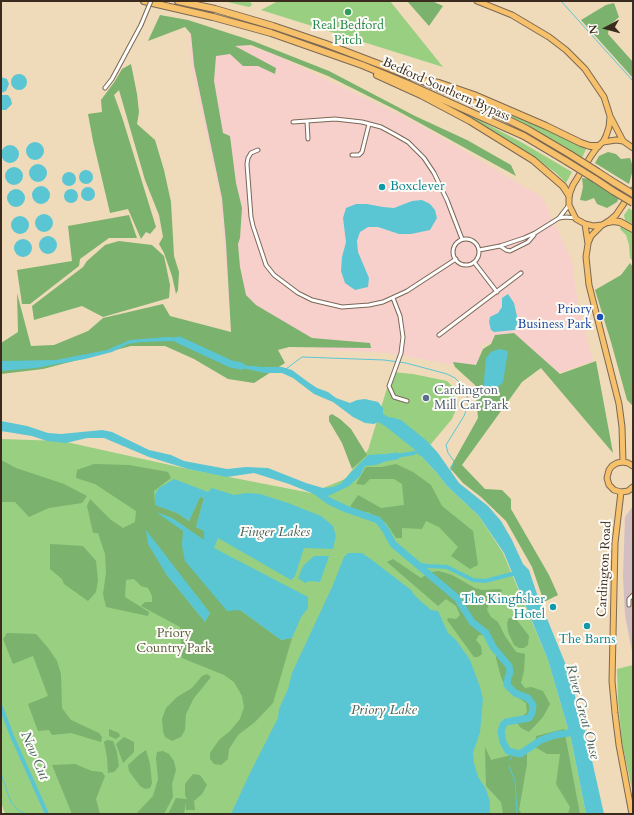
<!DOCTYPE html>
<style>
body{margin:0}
#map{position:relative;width:634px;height:815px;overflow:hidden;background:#efdbba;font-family:Cardo,serif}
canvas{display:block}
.frame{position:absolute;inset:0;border:2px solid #3b2a1e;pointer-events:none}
.north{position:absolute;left:586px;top:8px;width:40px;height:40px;-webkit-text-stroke:3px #fdfcf7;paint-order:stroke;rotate:264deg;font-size:11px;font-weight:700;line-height:16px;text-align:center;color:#3b2a1e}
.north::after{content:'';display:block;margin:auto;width:14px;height:18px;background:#3b2a1e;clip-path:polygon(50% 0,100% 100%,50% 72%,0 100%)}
</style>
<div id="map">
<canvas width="634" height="815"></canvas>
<div class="frame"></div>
<div class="north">N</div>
</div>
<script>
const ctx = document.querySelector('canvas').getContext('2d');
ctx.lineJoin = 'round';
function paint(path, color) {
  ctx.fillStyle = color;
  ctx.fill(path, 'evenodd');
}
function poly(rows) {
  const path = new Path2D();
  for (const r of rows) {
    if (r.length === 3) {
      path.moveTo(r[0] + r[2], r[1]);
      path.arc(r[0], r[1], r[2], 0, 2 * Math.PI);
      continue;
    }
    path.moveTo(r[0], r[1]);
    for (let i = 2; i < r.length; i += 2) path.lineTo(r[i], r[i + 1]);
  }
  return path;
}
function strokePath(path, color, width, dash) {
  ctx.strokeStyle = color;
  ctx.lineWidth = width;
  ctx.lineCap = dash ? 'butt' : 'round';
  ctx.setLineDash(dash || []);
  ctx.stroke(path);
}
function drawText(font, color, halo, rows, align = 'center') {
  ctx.font = font + ' Cardo,serif';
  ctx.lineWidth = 4;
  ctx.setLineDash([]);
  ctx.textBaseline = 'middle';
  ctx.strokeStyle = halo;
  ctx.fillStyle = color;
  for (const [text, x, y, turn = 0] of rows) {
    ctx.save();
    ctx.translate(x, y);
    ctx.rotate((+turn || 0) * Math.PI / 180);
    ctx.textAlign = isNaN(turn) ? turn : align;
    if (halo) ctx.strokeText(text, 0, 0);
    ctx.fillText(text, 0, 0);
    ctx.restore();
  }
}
const built = poly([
 [189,29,271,53,415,122,542,197,572,261,578,306,593,361,558,373,518,337,482,344,477,369,388,353,327,350,231,330,220,197,191,65]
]);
const industrial = poly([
 [633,506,633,657,625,615,623,577,625,517]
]);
const green = poly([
 [223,1,250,1,252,5,249,7],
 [278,1,390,1,443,67,261,10],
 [441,100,521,142,572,172,566,183,556,173,534,157,440,102],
 [475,100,529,121,585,146,586,149,582,158,527,127,474,102],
 [629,208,633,211,633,224,625,220,624,215],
 [621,226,633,231,633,261,630,258,629,245,626,235,620,229],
 [392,372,413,374,447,381,456,390,458,405,452,419,421,456,436,472,447,486,479,516,503,553,548,660,571,739,586,814,5,814,1,802,1,439,62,441,188,469,311,493,345,479,368,450],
 [633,665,633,794,622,743,618,700,617,669]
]);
const forest = poly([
 [407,1,432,1,443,6,429,26],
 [614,3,619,17,609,26,608,34,633,62,633,78,581,20,606,5],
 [160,15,188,20,253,41,329,71,415,116,467,140,511,165,516,176,396,110,328,76,251,45,235,46,276,68,275,74,258,66,243,66,230,54,216,56,214,81,223,133,230,136,236,183,242,208,240,238,238,244,240,267,246,295,256,305,312,338,370,343,371,348,289,347,278,350,285,363,254,383,228,379,194,359,165,346,131,346,43,369,1,374,1,343,18,332,17,293,31,346,54,345,88,331,103,318,163,304,170,316,231,332,226,243,222,198,194,65,191,34,185,27,148,41],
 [131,64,137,94,139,112,137,124,155,140,164,170,171,202,174,256,179,272,178,290,176,294,172,276,164,253,159,244,163,237,159,215,145,180,119,90,114,95,122,117,156,227,150,234,146,232,141,239,128,209,110,213,93,141,88,114,102,112,101,100,115,81,122,69],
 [608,152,616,154,621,159,630,158,632,164,632,173,629,184,595,163,599,156],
 [582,178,590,179,619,198,617,202,607,208,597,204,594,198,586,201,580,200,583,187],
 [129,215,137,238,109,238,80,259,79,266,30,304,22,304,17,270,72,261,68,226],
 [119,241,152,245,164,256,170,285,169,298,103,317,82,306,34,320,32,306,83,267,87,261,105,245],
 [630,263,633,267,633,406,627,400,611,342,595,290,621,275],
 [514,333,560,374,596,361,613,453,541,368,522,382,462,465,485,489,502,490,511,499,511,509,549,575,558,595,544,602,532,567,506,521,481,497,463,483,450,468,478,418,475,385,455,367,453,362,476,365,483,349,491,344,495,335],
 [332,414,340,419,351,429,367,455,352,469,342,443,329,421,329,416],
 [1,460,16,468,64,484,87,496,82,503,49,508,29,517,15,502,1,502],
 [94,464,129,465,168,472,171,478,154,491,155,505,177,513,189,521,200,497,204,498,196,527,204,531,205,541,172,518,158,513,184,531,182,546,240,610,281,640,292,638,273,703,255,722,238,735,229,749,228,759,221,765,214,764,210,759,210,753,219,740,230,731,240,719,244,707,242,696,234,682,224,675,182,658,180,627,141,606,145,602,152,602,152,596,148,588,141,586,134,579,126,580,125,597,149,612,148,616,106,607,103,594,106,573,105,554,98,533,93,533,87,506,90,499,111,520,123,528,135,522,136,511,95,484,76,478,77,470],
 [146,531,210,613,205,622,166,574],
 [396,464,413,472,431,485,442,506,473,531,478,565,470,569,451,556,458,547,439,527,426,521,422,529,402,528,402,538,396,538,386,523,368,512,361,514,350,507,358,495,381,508,404,505,402,484,394,479,370,479,364,485,356,484,366,467,382,467],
 [50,544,83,546,96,561,98,580,96,592,88,601,64,584,62,579,50,569],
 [393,559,421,578,430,572,439,571,452,575,475,588,482,590,501,589,502,591,489,603,487,610,491,617,498,622,505,636,516,652,525,654,524,671,521,683,525,688,531,687,543,691,550,704,543,717,529,732,521,728,517,723,527,712,526,703,507,690,501,677,496,658,496,648,490,635,479,635,476,640,481,646,482,654,478,657,474,657,447,620,448,618,456,619,460,615,456,606,446,599,438,606,387,562],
 [509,618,516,619,529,636,528,645,524,648,519,648,514,645,508,632,507,623],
 [7,633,36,634,49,649,57,661,61,674,62,708,71,720,99,733,102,737,101,742,71,733,52,735,49,730,38,731,28,704,48,696,33,656,13,664,3,639],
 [207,674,211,677,194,698,186,714,185,730,181,737,172,741,165,737,163,731,162,719,166,708,177,697,192,688,202,676],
 [109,729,119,733,120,736,116,739,109,736],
 [564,729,580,814,568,814,570,807,556,784,560,754,547,754,535,747,536,736],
 [124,737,134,742,134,752,123,763,116,744],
 [107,740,113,741,117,752,119,766,114,772,108,773,107,757,104,742],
 [485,747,491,760,527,751,527,764,519,810,522,814,503,814,501,802,486,786],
 [146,750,150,764,152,783,150,788,145,789,140,786,129,771,128,765,139,755],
 [163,751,169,754,174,761,176,770,172,784,173,797,164,814,136,814,153,796,158,779,156,758,157,752],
 [75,764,92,771,102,772,105,776,96,799,100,814,72,814,52,765],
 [193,774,200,775,207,785,202,794,194,801,195,810,186,810,186,803,184,814,168,814,176,798,187,799,185,795,185,784]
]);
const water = poly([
 [19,82,8],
 [1,77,7,79,9,84,6,91,1,93],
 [1,95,8,95,11,99,12,104,6,110,1,110],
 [35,151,9],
 [10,154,9],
 [38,173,9],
 [14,176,9],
 [86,177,7],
 [69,179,7],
 [41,195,9],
 [88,194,7],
 [71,196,7],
 [16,198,9],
 [422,200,430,204,435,210,437,218,430,230,411,234,399,234,378,227,368,227,360,232,357,241,358,252,369,278,368,287,355,290,345,283,341,271,342,257,346,242,343,218,346,208,356,204,367,204,383,207,394,208,412,201],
 [44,223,9],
 [20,225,9],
 [48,245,9],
 [23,248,9],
 [508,294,514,303,518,321,515,330,494,332,491,330,489,322,490,317,498,313,502,307,502,298],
 [167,337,181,338,205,352,187,344,172,341,140,342,128,344,112,352,85,359,36,368,1,371,1,361,56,360,107,350,130,340],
 [499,349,508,351,503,382,496,389,489,391,484,388,484,381,486,358,491,352],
 [230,364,263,367,282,367,292,370,308,382,317,388,328,392,336,398,350,403,357,400,365,399,378,402,383,408,383,414,390,418,391,417,401,420,427,441,438,453,459,483,488,506,501,521,512,540,523,564,529,570,537,594,570,675,579,712,585,729,604,814,586,814,571,739,548,660,504,553,479,516,447,486,436,472,421,456,417,454,414,449,385,426,378,422,374,424,365,423,353,417,333,402,314,394,293,378,282,373,265,373,242,368],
 [1,421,27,426,48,433,61,434,102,430,112,432,149,450,171,455,184,461,227,469,246,467,268,468,306,483,323,488,333,487,340,484,368,455,383,454,388,455,389,458,384,462,376,465,365,466,360,476,349,486,324,498,289,484,254,473,227,477,188,469,149,457,104,438,87,438,66,443,47,441,32,436,1,431],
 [174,479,208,492,212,488,234,495,247,493,260,494,288,503,321,516,333,526,336,536,333,549,304,548,295,576,291,580,218,538,214,548,308,597,308,608,301,617,292,638,281,640,240,610,227,611,185,561,182,546,183,531,156,512,172,518,204,540,204,531,196,527,204,498,200,497,189,521,177,513,155,505,155,494,159,488],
 [146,530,210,613,205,622,166,574,148,544],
 [348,553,362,553,372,560,411,590,415,596,431,610,438,611,448,633,456,640,470,660,480,687,483,699,480,732,473,753,474,763,478,777,486,789,490,802,490,814,231,814,250,773,278,718,279,709,288,689,292,673,333,585,344,557],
 [314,556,329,556,320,582,309,581,305,583,298,578,303,566]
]);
const stream = poly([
 [561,1,633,81],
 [286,369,302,357,384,360,406,363,447,374,455,378,463,386,467,395,468,405,464,416,446,445,448,453,454,461,450,473],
 [510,760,514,752],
 [509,766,515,781,517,814],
 [1,774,11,802,19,811,26,814],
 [45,814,47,813]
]);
const canal = poly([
 [396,456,414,453],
 [415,564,428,566,447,567,473,580,485,581,516,573],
 [1,707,12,736,47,814]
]);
const river = poly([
 [179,340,231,364,241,366],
 [379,459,396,456],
 [318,493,329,501,346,509,378,520,385,529,393,544,457,598,472,622,486,633,493,647,509,666,510,673,508,677,507,685,515,693,528,698,533,705,532,713,529,718,506,722,503,725,501,732,503,742,508,751,520,754,541,740,555,735,575,732]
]);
const street = poly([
 [105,88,112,79,141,25],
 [307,121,308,139],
 [293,122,335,119,362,122,381,127,394,134,408,142,424,158,434,173,447,200,462,239],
 [258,150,251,153,248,158,247,164,251,217,253,226,266,265,274,275,298,293,312,300,342,307,369,305,383,302,407,291,456,259],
 [352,155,359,155,362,152,369,124],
 [559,218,569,205],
 [466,252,13],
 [500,246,506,250,510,251,528,242,534,235],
 [479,250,500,246,524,238,535,233,559,218,566,217,576,218],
 [474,262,497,292],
 [393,298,400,316,403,337,401,353,389,386,394,397,407,401],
 [439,335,521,273],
 [629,605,629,599,633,595]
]);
const primary = poly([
 [477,1,512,15,549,37,566,50,585,69,604,97,610,116,623,141],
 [603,142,606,136,609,127,610,117],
 [633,148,623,141,616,140,603,142,598,146,591,156,573,185,569,195,569,205,576,219,585,224,593,226,602,225,608,222,616,215,633,190],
 [585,224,588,244,586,257,589,285,619,404,622,427,623,462],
 [588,243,591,236,601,226],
 [633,466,628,463,623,462,617,463,612,466,609,470,607,478,609,485,614,490,621,492,628,491,633,487],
 [621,492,615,543,612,681,615,713,619,745,632,814]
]);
const highway = poly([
 [144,1,213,17,271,33,362,65,408,84,524,136,566,161],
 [178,1,215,9,273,26,326,44,418,79,478,105,527,129,571,155],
 [377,75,421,95,470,121,533,160,563,186,569,195],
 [427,81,439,83,474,95,546,126,581,143,590,146,598,146],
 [598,172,615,183],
 [595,179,613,191],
 [608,222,613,221,620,222,633,229]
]);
const streetBridge = poly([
 [141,25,151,1]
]);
const highwayBridge = poly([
 [571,155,598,172],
 [566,161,595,179],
 [615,183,633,194],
 [613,191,633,203]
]);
const markers = [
 [348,12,4,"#2e9e5b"],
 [382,187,4,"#0f9aa8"],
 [600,317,4,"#1a4fb4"],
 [426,398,4,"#5c6f8a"],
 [553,607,4,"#0f9aa8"],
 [587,626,4,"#0f9aa8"]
];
const leisureNames = [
 ["Real Bedford",348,26],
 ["Pitch",348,41]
];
const streetNames = [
 ["Bedford Southern Bypass",446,90,24],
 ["Cardington Road",605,569,-87]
];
const cultureNames = [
 ["Boxclever",390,187],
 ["The Kingfisher",545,600,"right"],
 ["Hotel",545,615,"right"],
 ["The Barns",587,640,"center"]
];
const transitNames = [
 ["Priory",592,310],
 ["Business Park",592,325]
];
const serviceNames = [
 ["Cardington",434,391],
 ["Mill Car Park",434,406]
];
const parkNames = [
 ["Priory",174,634],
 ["Country Park",174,649]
];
const waterNames = [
 ["Finger Lakes",275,533],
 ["Priory Lake",384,711],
 ["River Great Ouse",582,712,75],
 ["New Cut",34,756,67]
];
paint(built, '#f7d0cc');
paint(industrial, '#d2bec3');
paint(green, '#99cf80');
paint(forest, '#7ab26e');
paint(water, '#5ac6d4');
strokePath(stream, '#5ac6d4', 1);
strokePath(canal, '#5ac6d4', 4);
strokePath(river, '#5ac6d4', 7);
strokePath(street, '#7a6855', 5);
strokePath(primary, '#7a6855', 7);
strokePath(highway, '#7a6855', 8);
strokePath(street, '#fff', 3);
strokePath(primary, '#f7c06b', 5);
strokePath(highway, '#f7c06b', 6);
strokePath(streetBridge, '#7a6855', 5, []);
strokePath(highwayBridge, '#7a6855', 8, []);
strokePath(streetBridge, '#fff', 3);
strokePath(highwayBridge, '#f7c06b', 6);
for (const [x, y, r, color] of markers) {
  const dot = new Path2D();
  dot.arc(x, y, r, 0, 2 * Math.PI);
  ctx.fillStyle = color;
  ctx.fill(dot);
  strokePath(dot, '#fdfcf7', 1.5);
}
drawText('13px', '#27864d', '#fdfcf7', leisureNames);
drawText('13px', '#3b2a1e', '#fdfcf7', streetNames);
drawText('13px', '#0d838f', '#fdfcf7', cultureNames, 'left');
drawText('13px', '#164399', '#fdfcf7', transitNames, 'right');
drawText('13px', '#4e5e75', '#fdfcf7', serviceNames, 'left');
drawText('13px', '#575c3b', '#fdfcf7', parkNames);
drawText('italic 14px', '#46615e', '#fdfcf7', waterNames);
</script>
